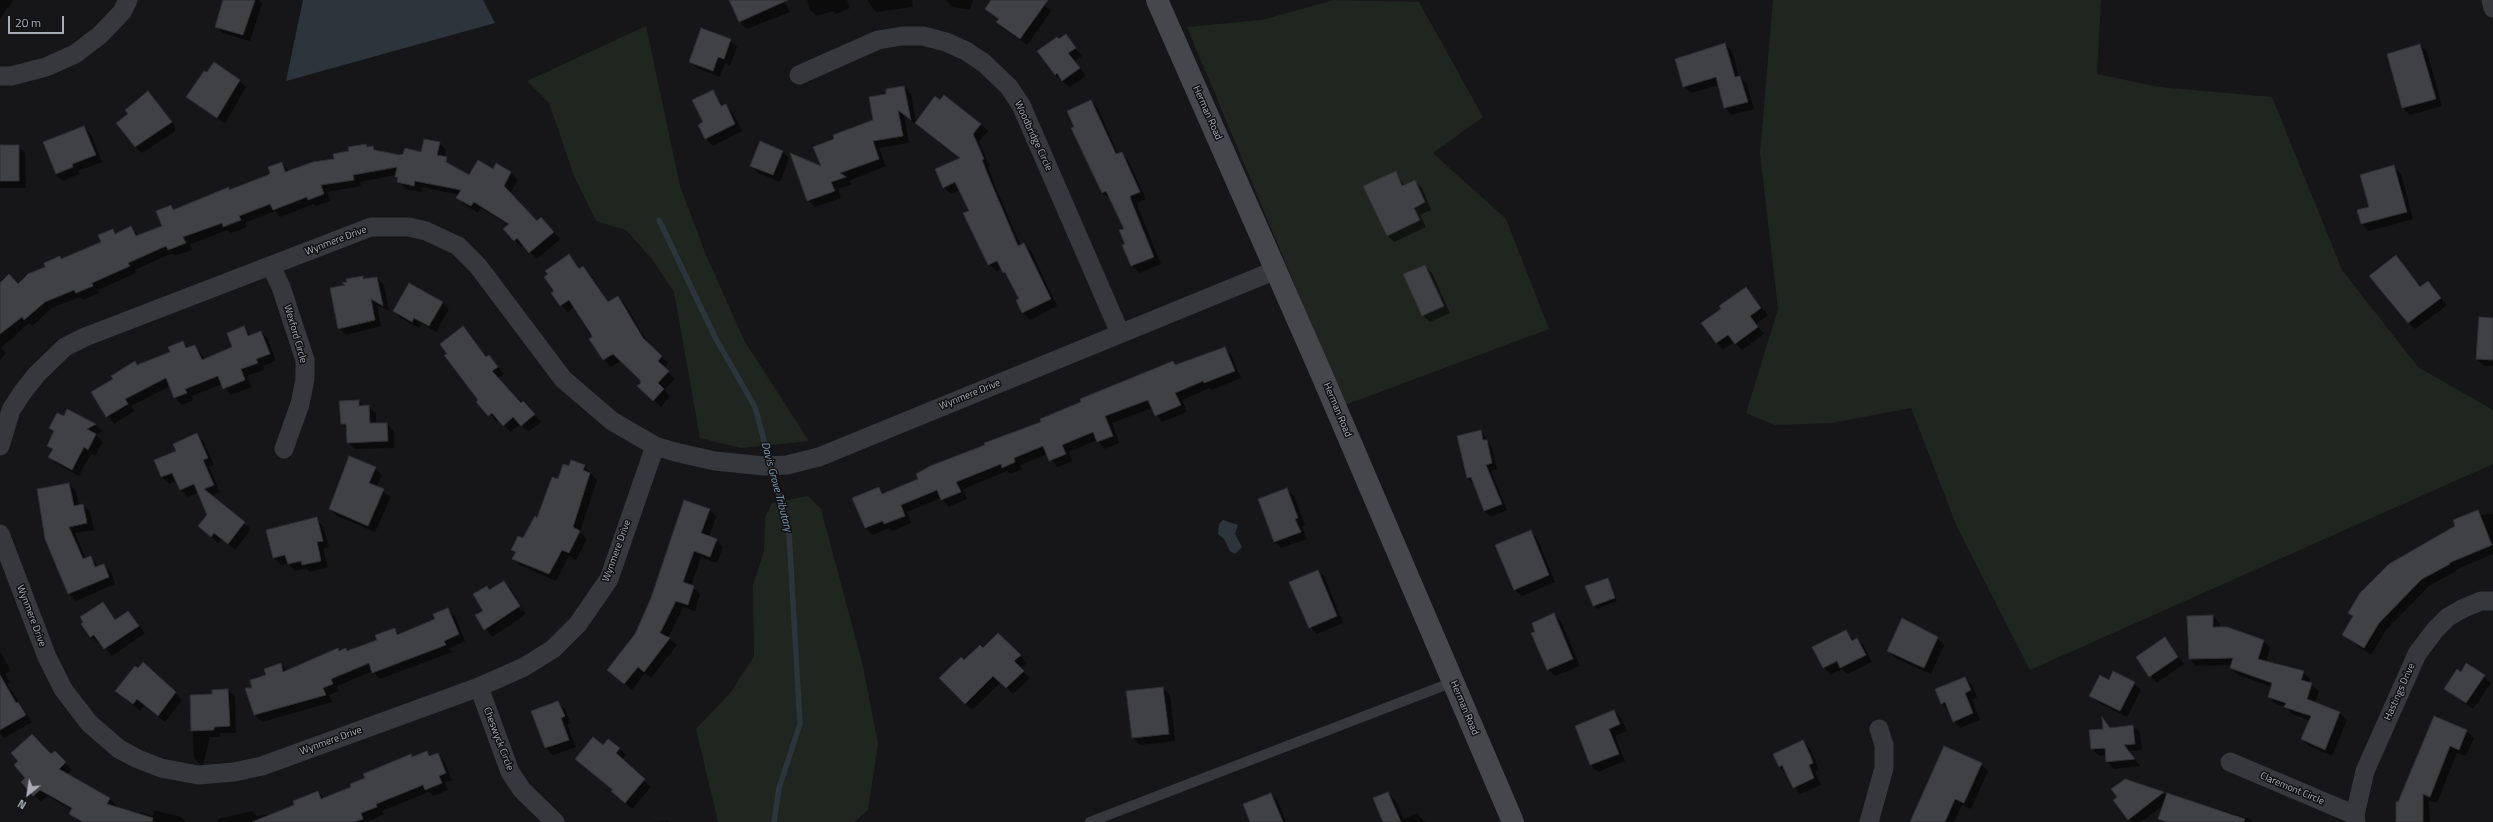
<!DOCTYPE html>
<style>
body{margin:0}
#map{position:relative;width:2493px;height:822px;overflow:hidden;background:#161618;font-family:"Titillium Web",sans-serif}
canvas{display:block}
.north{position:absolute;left:8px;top:774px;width:40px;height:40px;-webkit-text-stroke:3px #111113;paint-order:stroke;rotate:210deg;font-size:11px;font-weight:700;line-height:16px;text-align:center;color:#a8adb8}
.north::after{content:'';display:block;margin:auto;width:14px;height:18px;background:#a8adb8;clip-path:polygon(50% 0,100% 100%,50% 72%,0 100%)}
.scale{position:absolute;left:8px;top:16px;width:56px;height:18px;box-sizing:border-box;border:2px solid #a8adb8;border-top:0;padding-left:5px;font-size:12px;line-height:14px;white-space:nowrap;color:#a8adb8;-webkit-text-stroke:3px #111113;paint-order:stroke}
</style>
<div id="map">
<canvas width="2493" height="822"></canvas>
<div class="north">N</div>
<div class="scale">20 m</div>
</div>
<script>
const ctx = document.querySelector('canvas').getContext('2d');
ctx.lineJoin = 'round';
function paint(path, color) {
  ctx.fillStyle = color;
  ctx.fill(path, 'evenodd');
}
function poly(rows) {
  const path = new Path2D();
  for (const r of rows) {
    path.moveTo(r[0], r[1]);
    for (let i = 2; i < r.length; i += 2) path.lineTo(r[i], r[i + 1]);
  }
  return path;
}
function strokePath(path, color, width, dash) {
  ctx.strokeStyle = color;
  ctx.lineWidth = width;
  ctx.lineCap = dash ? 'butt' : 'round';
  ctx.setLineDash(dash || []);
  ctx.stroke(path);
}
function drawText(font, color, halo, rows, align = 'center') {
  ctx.font = font + ' "Titillium Web",sans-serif';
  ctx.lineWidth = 3;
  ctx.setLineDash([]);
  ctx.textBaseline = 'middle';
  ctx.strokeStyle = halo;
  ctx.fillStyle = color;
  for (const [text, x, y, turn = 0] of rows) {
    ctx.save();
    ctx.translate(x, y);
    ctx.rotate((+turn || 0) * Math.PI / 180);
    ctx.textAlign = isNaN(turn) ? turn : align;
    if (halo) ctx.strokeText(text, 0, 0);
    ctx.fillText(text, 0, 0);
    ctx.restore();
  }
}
const green = poly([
 [1334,0,1419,2,1483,117,1433,153,1506,219,1549,329,1345,405,1187,27,1262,20],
 [1773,0,2101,0,2097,74,2159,87,2272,97,2342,270,2418,367,2493,410,2493,464,2030,670,1957,527,1911,408,1832,423,1775,425,1746,413,1778,309,1760,153],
 [646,26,680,186,706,255,745,342,809,441,741,448,700,438,674,292,651,258,626,230,596,221,574,176,549,103,527,81],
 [808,496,821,509,863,666,878,744,868,810,854,822,718,822,696,729,731,692,754,656,753,585,764,551,765,518,772,503]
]);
const water = poly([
 [303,0,483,0,495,23,286,81],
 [1223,520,1238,525,1235,534,1242,547,1235,554,1230,551,1224,539,1218,534,1219,524]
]);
const shadow = poly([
 [0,0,13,0,0,19],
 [224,0,259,0,262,4,250,41,223,33,216,26],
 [730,0,784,0,790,12,747,29,740,22],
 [807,0,847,0,850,8,836,14,833,11,817,16,810,10],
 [867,0,912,0,913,7,876,12],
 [946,0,973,0,970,10,953,7],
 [993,0,1039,0,1051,11,1027,45,1004,29,997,22,999,20,986,9],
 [1065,36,1082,56,1075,61,1086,76,1070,87,1055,75,1059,40],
 [730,40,737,47,730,66,725,63,720,77,697,68,690,61],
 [1725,44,1732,51,1739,77,1747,84,1754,109,1732,115,1725,108,1719,85,1691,93,1684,86],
 [2420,45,2427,52,2442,106,2410,115,2403,108,2388,55],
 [239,81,246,87,225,124,188,97],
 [904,87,911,94,916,122,981,124,988,131,979,142,990,166,988,167,996,188,1021,246,1024,244,1031,251,1057,306,1030,320,1023,313,1017,301,1020,299,1010,279,1002,269,996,271,989,264,960,190,951,194,944,187,960,159,904,115,909,143,879,148,886,166,849,181,852,184,838,189,841,198,815,207,808,200,836,140,874,121,888,95],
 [712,91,723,106,725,105,732,112,742,131,713,146,706,139,699,125,704,123],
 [148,93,175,126,175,131,142,153,135,146,130,114],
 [1091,101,1098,108,1118,154,1122,153,1128,160,1146,199,1137,203,1138,208,1161,264,1139,273,1132,266,1124,246,1126,245,1125,229,1111,199,1102,193,1075,128],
 [84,127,91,134,102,162,78,171,79,174,63,181,56,174],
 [439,143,446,150,444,158,453,167,470,177,494,170,497,165,511,173,518,180,510,193,537,222,548,226,560,239,537,259,524,245,521,247,514,240,509,225,481,208,478,213,464,204,457,198,459,195,422,187,421,192,405,189,396,175,360,182,361,186,327,192,331,201,316,206,314,204,280,217,275,211,245,223,247,227,231,233,228,230,190,244,192,250,175,256,172,253,135,270,136,273,98,290,99,293,83,300,80,297,52,308,32,326,29,323,1,348,6,353,0,360,0,284,18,285,59,257,62,260,102,243,112,230,117,234,131,227,139,236,163,227,171,207,174,210,228,189,230,191,268,176,282,163,289,171,335,159,366,145,377,151,400,156,422,153],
 [0,146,18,146,25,153,26,188,0,188],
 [782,151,789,158,780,182,758,173,751,166],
 [2394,167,2401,174,2413,219,2369,231,2362,224,2359,210,2370,207],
 [1395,172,1405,186,1415,181,1422,188,1431,210,1420,215,1426,227,1394,242,1387,235],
 [569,256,580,269,583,267,590,274,609,303,618,297,625,304,649,345,668,363,664,368,675,379,664,390,670,396,661,407,639,386,642,383,641,380,620,361,611,367,604,360,574,307,568,312,561,305,545,277],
 [2396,257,2421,287,2428,282,2447,305,2415,329,2408,322],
 [1425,266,1432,273,1450,313,1430,322,1423,315],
 [362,277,366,280,377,278,384,285,389,311,377,305,381,326,346,335,339,328,346,285],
 [1746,288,1768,315,1756,324,1764,334,1742,350,1734,342,1723,350,1703,323],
 [442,302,449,309,436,332,422,324,419,328,401,318,394,311],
 [2493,319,2493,366,2484,366,2477,359],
 [243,327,251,336,261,332,268,339,276,361,263,366,264,370,247,376,252,387,231,395,222,384,192,396,193,400,182,405,175,398,170,386,131,406,134,411,114,424,92,392,114,379,135,362,138,366,172,353,183,342,189,348,195,346,205,359,234,348],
 [463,327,487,358,489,356,504,374,498,378,541,422,528,432,520,424,510,432,499,419,496,422,448,354],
 [1224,348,1231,355,1241,378,1212,390,1210,388,1182,400,1187,412,1162,422,1152,408,1112,423,1119,443,1104,449,1097,440,1069,452,1072,461,1057,467,1048,454,1020,465,1022,469,1010,474,1007,471,963,489,967,499,949,507,941,498,907,512,911,523,892,531,889,528,873,535,866,528,854,499,879,488,885,494,1173,362,1176,365],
 [358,401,376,413,376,424,387,424,394,431,394,448,355,449,348,442,347,429,342,424,340,402],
 [68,410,95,425,102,431,96,435,103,442,95,456,91,453,79,476,57,464,50,457,53,450,48,446,55,433,50,428,64,417],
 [1481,431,1492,447,1497,469,1491,471,1507,510,1491,517,1485,511,1474,484,1468,478,1458,436],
 [197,435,204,442,214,465,209,467,220,492,211,496,251,529,235,550,222,539,218,543,199,526,208,515,199,492,188,497,181,490,177,480,169,484,162,477,177,452],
 [584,466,597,480,580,532,587,539,576,560,569,556,556,581,520,565,514,559,516,554,512,549,524,540,538,519,558,480,570,467],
 [375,468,382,475,376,487,391,497,375,532,337,516,330,509],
 [69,484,76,491,79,506,83,505,90,512,94,530,75,533,86,559,91,557,99,567,104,565,111,572,115,584,76,601,69,594,46,539],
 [1287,490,1294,496,1305,525,1302,526,1307,539,1281,548,1274,541],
 [685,501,710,510,716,517,709,537,716,540,723,547,717,563,701,557,691,586,700,594,695,611,683,607,668,638,677,645,651,678,645,673,632,690,608,670,635,635,652,598],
 [2477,511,2481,515,2493,514,2493,554,2455,570,2456,571,2429,586,2386,630,2371,655,2343,635,2354,617,2350,613],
 [316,519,323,526,329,547,323,549,328,567,310,572,306,568,295,571,288,563,281,565,274,558,267,531],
 [1531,531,1537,538,1555,582,1522,596,1515,590,1496,546],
 [1318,571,1325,578,1343,623,1317,634,1310,627],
 [1607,579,1617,601,1597,609,1594,605],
 [504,582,511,589,526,614,492,637,477,616,484,611,487,587,490,590],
 [508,589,510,589,523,610,521,611],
 [102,603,116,620,128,612,145,633,112,656,100,642,98,643,91,637,83,624],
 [448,609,455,616,465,641,450,648,452,652,380,679,373,671,337,686,339,691,329,695,332,702,262,722,255,715,254,689,280,664,287,671,337,649,340,651,346,649,348,651,378,641,395,629,400,635,436,620],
 [1554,615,1561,621,1580,666,1555,676,1548,669,1537,632],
 [2213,616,2220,623,2220,628,2263,641,2270,648,2266,662,2303,672,2310,679,2309,683,2319,691,2315,703,2340,713,2347,720,2332,756,2309,746,2302,739,2310,720,2292,714,2286,707,2276,704,2269,697,2272,687,2238,675,2231,668,2232,665,2196,666,2190,659],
 [1846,632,1854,641,1857,639,1864,646,1872,662,1847,674,1842,669,1831,675,1824,668,1814,648],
 [998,634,1027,663,1020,669,1030,678,1013,694,1001,682,972,710,941,678,983,649],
 [1937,638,1944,645,1931,674,1895,658,1888,651],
 [2165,639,2184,664,2157,683,2150,676],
 [0,651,11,671,5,674,10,682,7,684,32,722,4,738,0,733],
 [2484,676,2491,683,2473,709,2445,689],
 [1965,678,1972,685,1977,697,1972,700,1980,720,1960,728,1942,703],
 [2109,681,2134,683,2141,690,2127,717,2097,702,2091,695],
 [1163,688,1170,695,1175,741,1140,745,1133,738],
 [228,690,235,697,236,733,220,733,220,737,210,737,203,765,201,765,194,758,191,696,213,695],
 [117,691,175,693,182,700,165,722,144,706,140,711],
 [558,702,565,709,571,723,567,725,576,747,553,755,546,748,532,712],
 [1614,711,1621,718,1627,731,1615,736,1625,761,1598,772,1591,765,1576,727],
 [2434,717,2467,731,2474,738,2466,756,2457,753,2437,803,2429,800,2430,822,2397,822,2399,802],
 [2103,720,2111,729,2133,726,2140,733,2142,750,2129,751,2140,766,2114,769,2107,762,2107,755,2099,756,2092,749,2104,730],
 [1803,741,1810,748,1819,770,1815,772,1821,785,1800,794,1780,766],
 [603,746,619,748,626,755,622,760,651,787,632,809,613,790,576,759],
 [54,752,72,770,67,774,110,799,117,806,112,822,80,822,70,814,72,810,47,796,41,802,22,782],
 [427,752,431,756,437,754,444,761,452,780,445,783,448,790,433,796,429,792,382,811,384,814,368,822,218,822,218,819,252,811,257,816,273,814,295,805,318,792,325,799,352,788,411,755,413,758],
 [1981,764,1988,771,1971,809,1962,805,1954,822,1912,822],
 [2125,780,2163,793,2167,796,2168,794,2250,819,2253,822,2163,822,2160,819,2165,804,2141,822,2131,822,2119,797],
 [1388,793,1395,800,1404,819,1417,813,1425,822,1384,822],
 [1271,794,1278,801,1286,822,1251,822],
 [154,810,181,817,186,822,127,822,139,815,140,812,153,816],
 [668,821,669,822,652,822]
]);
const stream = poly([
 [659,220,716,339,755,407,789,533,800,724,779,788,774,822]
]);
const building = poly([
 [223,0,255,0,243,35,215,27,223,0],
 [729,0,788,0,739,22,729,0],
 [991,0,1048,0,1020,39,996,22,999,19,985,9,991,0],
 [701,28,731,39,724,59,718,57,713,71,689,62,701,28],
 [1066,34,1076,48,1068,53,1080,68,1062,81,1057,73,1055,75,1037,51,1057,37,1059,39,1066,34],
 [1725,43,1735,77,1740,76,1748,102,1724,108,1716,77,1683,87,1675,59,1725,43],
 [2420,44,2436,99,2402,108,2387,54,2420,44],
 [214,62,240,80,217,118,186,97,204,71,207,72,214,62],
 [904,86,911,120,898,110,903,136,873,141,879,159,840,173,846,177,831,182,835,191,807,201,790,153,821,166,813,147,834,139,833,135,873,120,869,97,886,94,886,89,904,86],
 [713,90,721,106,726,104,735,124,705,139,698,125,703,122,692,100,713,90],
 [148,91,172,122,135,147,116,123,128,114,125,110,148,91],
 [944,95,981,124,973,134,984,159,982,160,990,180,1018,246,1024,243,1051,299,1022,313,1016,300,1019,299,1005,272,1003,273,997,261,988,265,963,213,969,211,955,182,943,188,935,169,960,158,915,123,935,96,940,100,944,95],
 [1091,100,1116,154,1122,152,1140,192,1130,196,1131,200,1154,257,1131,266,1122,245,1125,244,1119,230,1124,229,1106,191,1102,193,1071,128,1074,127,1067,111,1091,100],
 [84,126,96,155,72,164,73,167,56,174,43,142,84,126],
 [424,139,440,142,437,155,447,157,446,162,469,175,478,160,493,169,496,163,511,172,504,186,537,221,541,217,554,232,529,253,517,238,514,241,503,229,509,224,474,202,471,206,456,198,461,190,415,181,414,186,397,182,398,177,395,177,397,167,353,175,354,180,321,185,324,194,308,200,307,197,273,210,270,204,239,216,241,220,223,227,222,223,183,237,186,243,168,250,166,246,128,263,130,266,92,283,93,286,76,293,74,290,45,302,24,320,22,317,0,334,0,283,9,274,18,284,28,274,45,267,44,263,60,256,61,259,101,242,98,235,113,229,115,234,131,226,136,236,162,226,156,211,171,205,173,210,229,187,229,190,268,175,270,173,268,167,282,162,285,172,313,162,334,159,333,154,349,151,348,147,366,144,367,147,373,146,374,150,400,155,403,154,405,148,421,152,424,139],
 [760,141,783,151,773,175,750,166,760,141],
 [0,145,19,145,19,181,0,181,0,145],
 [2394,165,2407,212,2361,224,2357,210,2369,207,2360,175,2394,165],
 [1396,171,1402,186,1415,180,1425,202,1414,208,1420,220,1387,236,1363,186,1396,171],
 [569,254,579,269,583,266,608,302,618,296,643,338,662,356,658,361,669,371,658,383,664,389,653,401,637,386,641,383,640,380,613,354,603,360,589,339,592,337,591,334,569,300,560,306,551,293,554,291,544,277,548,274,545,271,569,254],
 [2396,255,2420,287,2428,281,2441,298,2408,323,2369,276,2396,255],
 [1425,265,1444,306,1422,316,1403,274,1425,265],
 [363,276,363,279,377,277,383,306,371,299,375,320,338,329,330,288,345,285,342,283,347,282,346,279,363,276],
 [409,283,443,302,429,326,414,318,412,322,393,311,409,283],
 [1746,287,1761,308,1750,316,1758,327,1735,344,1728,335,1716,343,1701,323,1721,309,1719,306,1746,287],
 [2479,317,2493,318,2493,360,2476,359,2479,317],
 [244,326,248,336,261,331,270,354,256,359,258,363,241,369,245,380,223,389,218,376,185,389,187,393,174,398,166,378,125,399,128,404,106,417,91,392,113,379,111,376,135,361,137,365,170,352,168,347,183,341,186,348,195,345,202,360,232,347,227,333,244,326],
 [463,326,486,357,489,355,498,367,492,371,521,403,523,401,535,414,521,426,513,417,503,426,492,413,488,416,476,402,478,400,444,355,447,354,440,344,463,326],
 [1225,347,1235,371,1204,383,1203,381,1175,393,1181,405,1155,416,1148,400,1105,416,1113,436,1097,442,1093,432,1062,445,1066,454,1049,461,1043,446,1014,458,1015,462,1002,468,1001,464,956,482,961,492,941,500,937,490,901,505,905,516,884,524,883,521,865,528,852,498,879,487,882,494,918,479,916,474,930,466,985,445,984,443,1041,422,1040,419,1081,402,1080,399,1173,361,1175,365,1225,347],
 [359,400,359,406,369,405,370,423,387,423,388,441,347,443,346,424,341,424,339,401,359,400],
 [67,409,96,424,87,429,96,434,88,450,84,447,72,470,48,457,53,449,47,446,54,431,49,428,57,413,64,416,67,409],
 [1481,430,1483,440,1487,440,1492,463,1486,465,1502,504,1484,511,1471,477,1467,478,1457,436,1481,430],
 [197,433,208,458,203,460,214,485,204,489,245,522,228,544,214,533,211,537,198,526,207,515,194,484,180,490,172,473,161,477,154,460,176,451,173,444,197,433],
 [349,456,376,467,369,483,384,489,368,526,329,509,349,456],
 [571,460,585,465,583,470,590,473,573,527,580,531,569,553,562,550,549,574,512,559,516,552,511,550,518,536,523,538,535,516,537,518,552,477,558,479,563,464,569,466,571,460],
 [69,483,74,506,83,504,87,523,69,527,83,559,91,556,95,567,104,564,109,577,68,594,45,539,37,489,69,483],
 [1287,488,1298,518,1295,519,1301,532,1274,542,1258,499,1287,488],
 [684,500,710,509,701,533,717,539,710,557,694,551,683,582,694,586,688,605,676,601,660,633,670,638,644,672,638,667,624,684,607,670,635,634,651,598,684,500],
 [2478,510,2492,545,2449,563,2450,564,2422,579,2379,623,2364,648,2342,635,2353,616,2348,613,2360,593,2389,564,2455,526,2453,520,2478,510],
 [317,517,323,541,317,542,321,561,302,565,301,561,288,564,285,555,273,558,266,530,317,517],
 [1531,530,1549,575,1514,590,1495,545,1531,530],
 [1318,570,1337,616,1309,628,1289,582,1318,570],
 [1608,578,1615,598,1593,606,1585,586,1608,578],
 [504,581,520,606,484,630,475,615,483,611,473,594,487,586,489,590,504,581],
 [103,602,115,620,128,611,139,626,104,649,94,635,90,637,81,624,83,622,80,617,103,602],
 [448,608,459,634,444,641,446,645,372,673,369,663,331,679,333,684,323,688,326,695,254,715,245,688,252,688,250,680,266,675,264,669,281,663,283,672,338,648,339,651,346,648,347,651,377,640,375,635,395,628,397,635,435,619,433,614,448,608],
 [1554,613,1573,659,1547,670,1531,633,1535,632,1532,623,1554,613],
 [2213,615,2213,627,2227,627,2264,640,2258,659,2304,671,2301,680,2312,683,2307,699,2340,712,2325,750,2301,739,2311,716,2284,707,2286,703,2268,697,2272,683,2230,668,2233,658,2189,659,2187,616,2213,615],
 [1902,618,1938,637,1924,668,1887,651,1902,618],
 [1846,630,1852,641,1857,638,1866,655,1840,668,1837,661,1823,668,1812,647,1846,630],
 [998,633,1021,655,1014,661,1024,671,1006,688,993,676,965,704,939,678,961,657,964,660,980,645,983,648,998,633],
 [2165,637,2178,657,2149,677,2136,657,2165,637],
 [143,662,176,692,158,716,137,699,133,704,115,691,135,666,138,668,143,662],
 [2466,663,2485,675,2466,703,2444,689,2457,669,2461,672,2466,663],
 [2113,671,2135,682,2120,711,2089,696,2100,675,2109,680,2113,671],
 [0,675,16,703,18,702,26,715,0,730,0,675],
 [1965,677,1971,690,1965,693,1973,713,1953,722,1945,702,1941,704,1935,689,1965,677],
 [1163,687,1169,734,1132,738,1126,691,1163,687],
 [228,689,230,726,214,727,214,730,191,731,190,695,212,694,212,690,228,689],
 [558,701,565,716,561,718,569,740,545,748,531,711,558,701],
 [1614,710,1620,724,1609,729,1619,754,1590,765,1575,726,1614,710],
 [2434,716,2467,730,2459,750,2450,746,2430,797,2423,794,2423,822,2396,822,2396,802,2398,802,2434,716],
 [2102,717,2110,728,2133,725,2135,744,2124,745,2135,759,2106,762,2105,748,2091,749,2089,730,2103,729,2102,717],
 [32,734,51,754,55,751,66,762,59,769,110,798,107,804,153,818,152,822,83,822,69,814,72,808,40,790,33,796,21,782,25,778,14,765,18,761,11,753,32,734],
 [593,737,603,745,608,739,620,748,616,753,645,779,625,803,611,791,613,790,575,759,593,737],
 [1803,740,1811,757,1813,763,1809,765,1814,778,1793,788,1782,765,1779,767,1773,754,1803,740],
 [1944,746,1982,763,1964,803,1955,799,1945,822,1910,822,1944,746],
 [427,751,429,756,438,753,446,773,439,776,442,783,425,790,423,785,376,804,377,807,361,813,363,819,354,822,252,822,294,805,293,801,318,791,321,799,351,787,350,784,365,778,363,774,411,754,412,757,427,751],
 [2125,779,2164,792,2128,820,2113,800,2117,797,2111,789,2125,779],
 [1388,792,1401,822,1383,822,1373,798,1388,792],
 [1271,793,1283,822,1250,822,1243,804,1271,793],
 [2167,793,2245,819,2244,822,2167,822,2158,819,2167,793]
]);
const lane = poly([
 [1090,822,1453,682]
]);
const street = poly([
 [2491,0,2493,8],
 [799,75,878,40,902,36,923,36,946,42,966,51,984,63,1009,87,1021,105,1120,333],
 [0,76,11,76,46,67,75,54,100,35,122,12,128,0],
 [271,266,281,287,305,360,305,379,300,404,284,449],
 [0,446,11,410,22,393,37,374,65,347,85,337,371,227,409,227,426,231,458,246,478,266,563,379,612,421,655,446,675,452,715,461,764,466,787,465,819,457,1276,270],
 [0,534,47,657,63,689,89,723,119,749,138,759,161,768,198,775,234,772,262,766,479,687,524,667,553,649,578,624,609,579,655,446],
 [479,687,510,772,522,790,555,822],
 [2230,762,2355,815],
 [1869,822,1884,768,1884,745,1879,729],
 [2356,822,2355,815,2365,771,2417,654,2435,630,2448,617,2464,608,2481,601,2493,601]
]);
const secondary = poly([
 [1157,0,1321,373,1513,822]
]);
const streetNames = [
 ["Herman Road",1207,113,66],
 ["Woodbridge Circle",1033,136,65],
 ["Wynmere Drive",336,241,-21],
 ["Wexford Circle",295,334,74],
 ["Wynmere Drive",970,395,-22],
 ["Herman Road",1337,410,67],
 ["Wynmere Drive",617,551,-70],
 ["Wynmere Drive",31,616,69],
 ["Hastings Drive",2400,692,-66],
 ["Herman Road",1464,708,67],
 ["Cheswyck Circle",498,739,69],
 ["Wynmere Drive",331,741,-20],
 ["Claremont Circle",2292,789,23]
];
const waterNames = [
 ["Davis Grove Tributary",776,487,75]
];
paint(green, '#1e261f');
paint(water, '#2c353c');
paint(shadow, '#0007');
strokePath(stream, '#2c353c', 5.5);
paint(building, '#404145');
strokePath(building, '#303034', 1);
strokePath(lane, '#37383d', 10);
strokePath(street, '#37383d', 19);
strokePath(secondary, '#45474d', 22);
drawText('10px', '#a8adb8', '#111113', streetNames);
drawText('italic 11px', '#7f9bb3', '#111113', waterNames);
</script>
